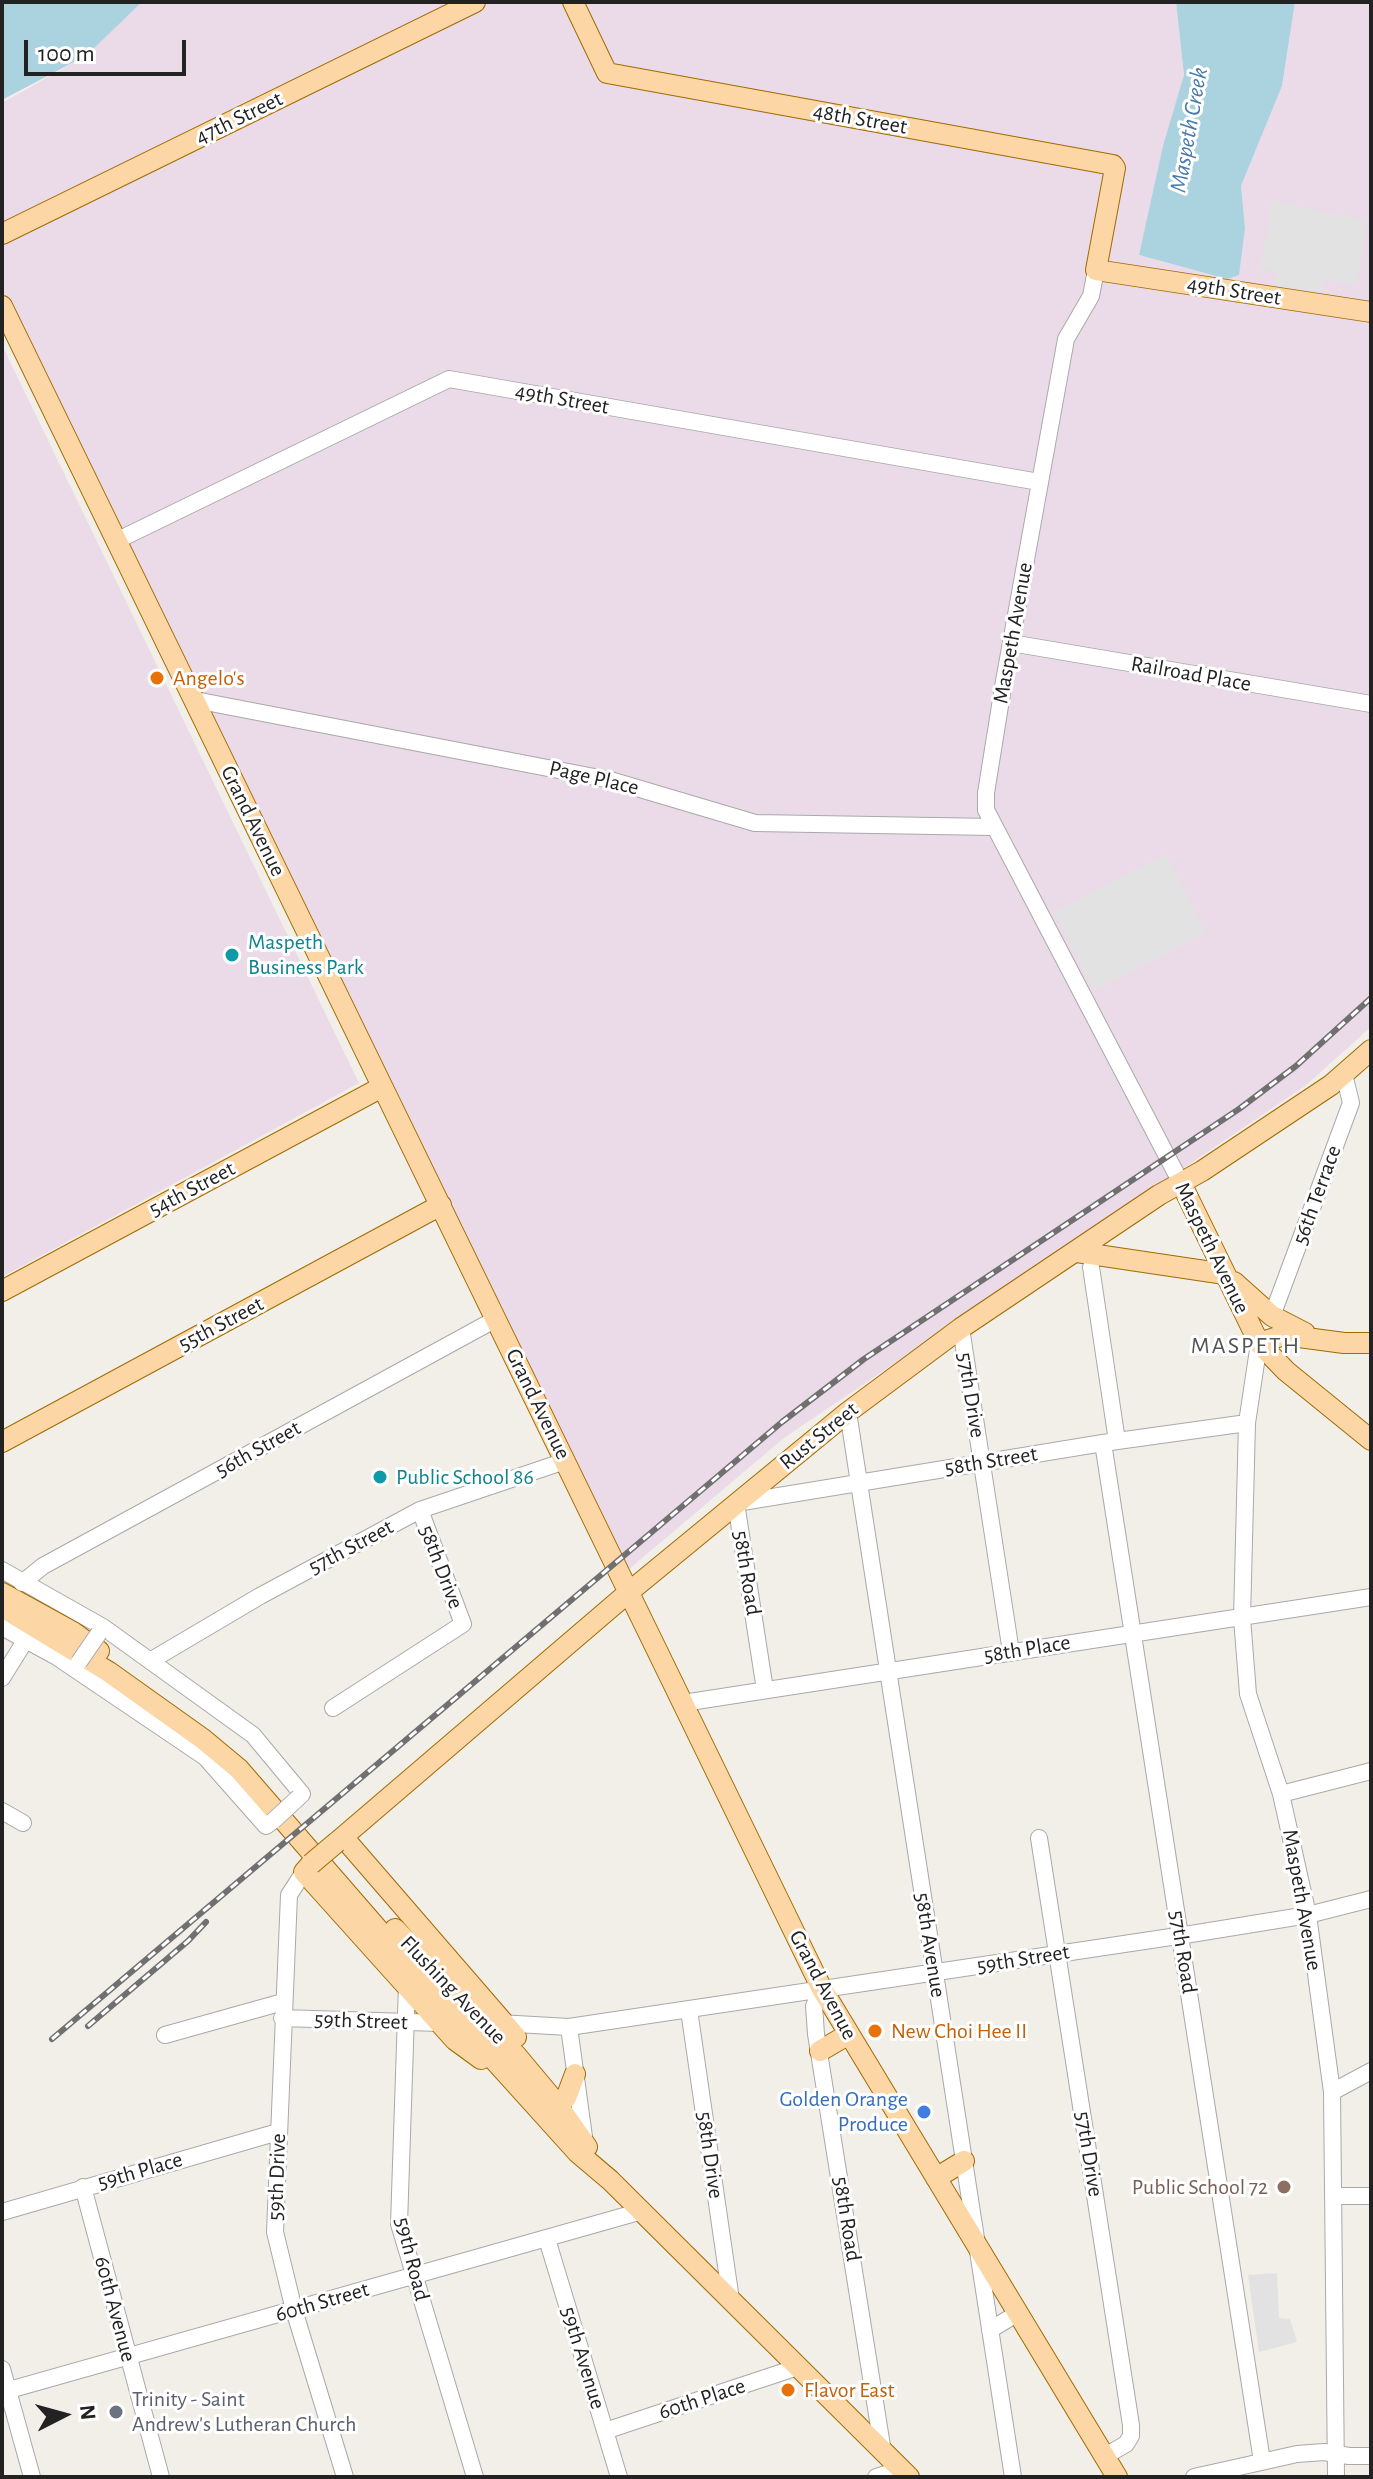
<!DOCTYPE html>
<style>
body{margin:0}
#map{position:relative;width:1373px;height:2479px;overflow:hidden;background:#f2efe9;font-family:"Alegreya Sans",sans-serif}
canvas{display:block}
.frame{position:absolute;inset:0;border:4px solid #222;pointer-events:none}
.north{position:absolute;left:24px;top:2375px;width:80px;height:80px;-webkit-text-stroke:6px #fff;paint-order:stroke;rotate:84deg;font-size:22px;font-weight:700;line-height:32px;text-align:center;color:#222}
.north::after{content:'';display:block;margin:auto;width:28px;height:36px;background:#222;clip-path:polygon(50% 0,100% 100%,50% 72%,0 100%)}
.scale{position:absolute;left:24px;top:40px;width:162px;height:36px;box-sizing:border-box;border:4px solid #222;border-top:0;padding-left:10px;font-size:24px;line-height:28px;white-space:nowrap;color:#222;-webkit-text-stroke:6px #fff;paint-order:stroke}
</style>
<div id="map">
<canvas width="1373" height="2479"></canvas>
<div class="frame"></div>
<div class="north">N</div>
<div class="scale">100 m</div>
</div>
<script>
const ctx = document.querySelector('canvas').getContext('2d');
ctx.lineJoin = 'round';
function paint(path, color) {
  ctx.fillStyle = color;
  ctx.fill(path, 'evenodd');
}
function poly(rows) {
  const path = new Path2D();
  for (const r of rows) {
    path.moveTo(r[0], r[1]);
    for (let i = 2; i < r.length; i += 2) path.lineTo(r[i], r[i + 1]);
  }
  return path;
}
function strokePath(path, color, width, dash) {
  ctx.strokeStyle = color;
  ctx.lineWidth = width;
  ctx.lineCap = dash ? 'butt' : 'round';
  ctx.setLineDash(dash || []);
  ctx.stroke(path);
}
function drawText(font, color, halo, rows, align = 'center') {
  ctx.font = font + ' "Alegreya Sans",sans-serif';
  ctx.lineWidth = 6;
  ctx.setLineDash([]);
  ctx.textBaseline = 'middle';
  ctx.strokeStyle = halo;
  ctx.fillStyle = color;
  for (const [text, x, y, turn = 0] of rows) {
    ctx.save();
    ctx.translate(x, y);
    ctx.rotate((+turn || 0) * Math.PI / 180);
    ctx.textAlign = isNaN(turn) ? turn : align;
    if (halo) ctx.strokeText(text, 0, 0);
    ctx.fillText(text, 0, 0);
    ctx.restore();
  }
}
const industrial = poly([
 [142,2,1176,2,1184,75,1139,255,1227,279,1245,228,1241,186,1282,86,1295,2,1371,2,1371,1027,1305,1086,784,1438,621,1576,2,306,2,103,87,55],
 [2,345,359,1083,2,1277]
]);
const parking = poly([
 [1271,200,1366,221,1357,285,1324,280,1322,293,1274,286,1276,271,1261,269],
 [1166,854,1206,933,1094,991,1054,912],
 [1277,2273,1279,2318,1290,2319,1297,2342,1259,2352,1248,2275]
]);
const water = poly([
 [2,2,142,2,87,55,2,100],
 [1176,2,1295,2,1282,86,1241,186,1245,228,1239,275,1227,279,1139,255,1163,146,1184,75]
]);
const minor = poly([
 [1096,270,1091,296,1066,339,1004,681,986,793,986,810,1181,1183],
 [116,541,449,379,1039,482],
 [1011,643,1371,704],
 [195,700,610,780,755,823,994,827],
 [1091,1267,1117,1441],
 [1272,1316,1351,1103,1344,1074],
 [961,1328,1011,1652],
 [1259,1343,1247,1423,1242,1618,1248,1694,1281,1794,1308,1915,1332,2092,1336,2477],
 [848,1412,1013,2477],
 [1103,1443,1262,2461],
 [2,1570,103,1627,253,1735,302,1794,299,1797],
 [22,1583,43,1566,496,1319],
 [2,1627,57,1657,205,1757,266,1826,273,1821],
 [150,1661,260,1596,420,1510,565,1461],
 [2,1678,25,1641],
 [765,1690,736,1503,1103,1443,1247,1423],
 [683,1703,1371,1597],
 [333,1708,463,1624,420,1510],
 [1281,1794,1371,1771],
 [2,1811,23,1823],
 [1039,1838,1131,2425,1131,2436,1126,2444,1105,2456],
 [304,1872,289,1895,275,2232,294,2310,345,2477],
 [407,1985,399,2224,475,2477],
 [822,1989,814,2006,816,2034,883,2452],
 [689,2010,731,2300],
 [282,2018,440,2023],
 [499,2023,569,2027,1191,1934,1308,1915,1371,1899],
 [569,2027,585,2144],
 [165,2035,283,2002],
 [1332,2092,1371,2071],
 [83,2187,161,2477],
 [1334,2196,1371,2196],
 [2,2212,278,2132],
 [547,2239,619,2477],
 [990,2330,1018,2313],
 [2,2369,32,2477],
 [2,2392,642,2211],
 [605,2431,798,2367],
 [876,2477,901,2469],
 [1194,2477,1297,2454,1324,2452,1349,2456,1371,2456]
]);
const major = poly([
 [573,2,607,73,1113,165,1115,168,1096,270,1371,312],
 [2,234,475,2],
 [2,306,822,1989,1117,2477],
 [1181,1183,1259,1343,1286,1371,1371,1440],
 [1077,1252,1225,1274],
 [1234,1282,1272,1316,1305,1333],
 [2,1291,382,1087],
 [1259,1343,1284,1335,1344,1343,1371,1343],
 [2,1442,441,1205],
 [2,1593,73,1632,99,1651],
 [2,1607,109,1672,203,1739,239,1769,429,1988,577,2152,610,2180,909,2477],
 [343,1837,516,2037],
 [337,1842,629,1592,848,1412,961,1328,1159,1195,1202,1171,1331,1085,1371,1050],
 [311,1864,304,1872,455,2040,481,2059],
 [395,1929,516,2055,557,2104,587,2147],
 [820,2051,849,2034],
 [548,2109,566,2098,575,2074],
 [936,2178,964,2161]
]);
const rail = poly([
 [88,2026,188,1941,206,1922],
 [52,2039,782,1422,864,1359,1239,1109,1296,1066,1371,998]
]);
const minorBridge = poly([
 [79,1662,99,1633],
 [273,1821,299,1797]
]);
const majorBridge = poly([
 [311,1864,337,1842]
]);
const markers = [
 [157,678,8,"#e8710a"],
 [232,955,8,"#0f9aa8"],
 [380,1477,8,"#0f9aa8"],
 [875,2031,8,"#e8710a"],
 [924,2112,8,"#3f7fe0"],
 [1284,2187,8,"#8d6e63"],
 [788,2390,8,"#e8710a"],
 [116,2412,8,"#6b7280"]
];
const streetNames = [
 ["47th Street",239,118,-26],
 ["48th Street",860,119,10],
 ["49th Street",1234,291,9],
 ["49th Street",562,399,10],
 ["Maspeth Avenue",1013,633,-80],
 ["Railroad Place",1191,674,10],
 ["Page Place",594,778,13],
 ["Grand Avenue",253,821,64],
 ["54th Street",192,1189,-28],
 ["56th Terrace",1317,1195,-70],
 ["Maspeth Avenue",1212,1248,64],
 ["55th Street",221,1324,-28],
 ["57th Drive",971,1395,81],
 ["Grand Avenue",538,1404,64],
 ["Rust Street",819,1436,-39],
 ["56th Street",258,1449,-29],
 ["58th Street",991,1461,-9],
 ["57th Street",351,1547,-28],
 ["58th Drive",441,1567,69],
 ["58th Road",747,1573,81],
 ["58th Place",1027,1649,-9],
 ["Maspeth Avenue",1302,1900,80],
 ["58th Avenue",930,1945,81],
 ["57th Road",1183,1952,81],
 ["59th Street",1023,1959,-9],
 ["Grand Avenue",823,1985,62],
 ["Flushing Avenue",453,1990,46],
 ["59th Street",361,2021,2],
 ["57th Drive",1089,2154,81],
 ["58th Drive",710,2155,82],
 ["59th Place",140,2171,-16],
 ["59th Drive",277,2177,-88],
 ["58th Road",847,2219,81],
 ["59th Road",412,2259,76],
 ["60th Street",322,2302,-16],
 ["60th Avenue",115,2309,75],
 ["59th Avenue",583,2358,73],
 ["60th Place",702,2399,-18]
];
const foodNames = [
 ["Angelo's",173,678],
 ["New Choi Hee II",891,2031],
 ["Flavor East",804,2390]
];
const cultureNames = [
 ["Maspeth",248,942],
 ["Business Park",248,967],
 ["Public School 86",396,1477]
];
const shopNames = [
 ["Golden Orange",908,2099],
 ["Produce",908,2124]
];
const educationNames = [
 ["Public School 72",1268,2187]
];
const worshipNames = [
 ["Trinity - Saint",132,2399],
 ["Andrew's Lutheran Church",132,2424]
];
const waterNames = [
 ["Maspeth Creek",1189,130,-80]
];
const neighbourhoodNames = [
 ["MASPETH",1246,1346]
];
paint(industrial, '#ebdbe8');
paint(parking, '#e2e2e2');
paint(water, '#aad3df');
strokePath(minor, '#a9a9a9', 18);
strokePath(major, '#a06b00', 22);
strokePath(minor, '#fff', 16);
strokePath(major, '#fcd6a4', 20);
strokePath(rail, '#707070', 6);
strokePath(rail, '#fff', 3, [9]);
strokePath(minorBridge, '#a9a9a9', 18, []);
strokePath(majorBridge, '#a06b00', 22, []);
strokePath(minorBridge, '#fff', 16);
strokePath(majorBridge, '#fcd6a4', 20);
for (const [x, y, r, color] of markers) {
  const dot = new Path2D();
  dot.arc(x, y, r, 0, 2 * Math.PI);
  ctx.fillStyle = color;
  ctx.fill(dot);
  strokePath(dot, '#fff', 3);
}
drawText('22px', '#222', '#fff', streetNames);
drawText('22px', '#c56008', '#fff', foodNames, 'left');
drawText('22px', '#0d838f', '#fff', cultureNames, 'left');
drawText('22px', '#366cbe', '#fff', shopNames, 'right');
drawText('22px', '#785e54', '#fff', educationNames, 'right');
drawText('22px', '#5b616d', '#fff', worshipNames, 'left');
drawText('italic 24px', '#4a7aab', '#fff', waterNames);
ctx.letterSpacing = '2px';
drawText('24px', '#555', '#fff', neighbourhoodNames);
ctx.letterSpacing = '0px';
</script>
